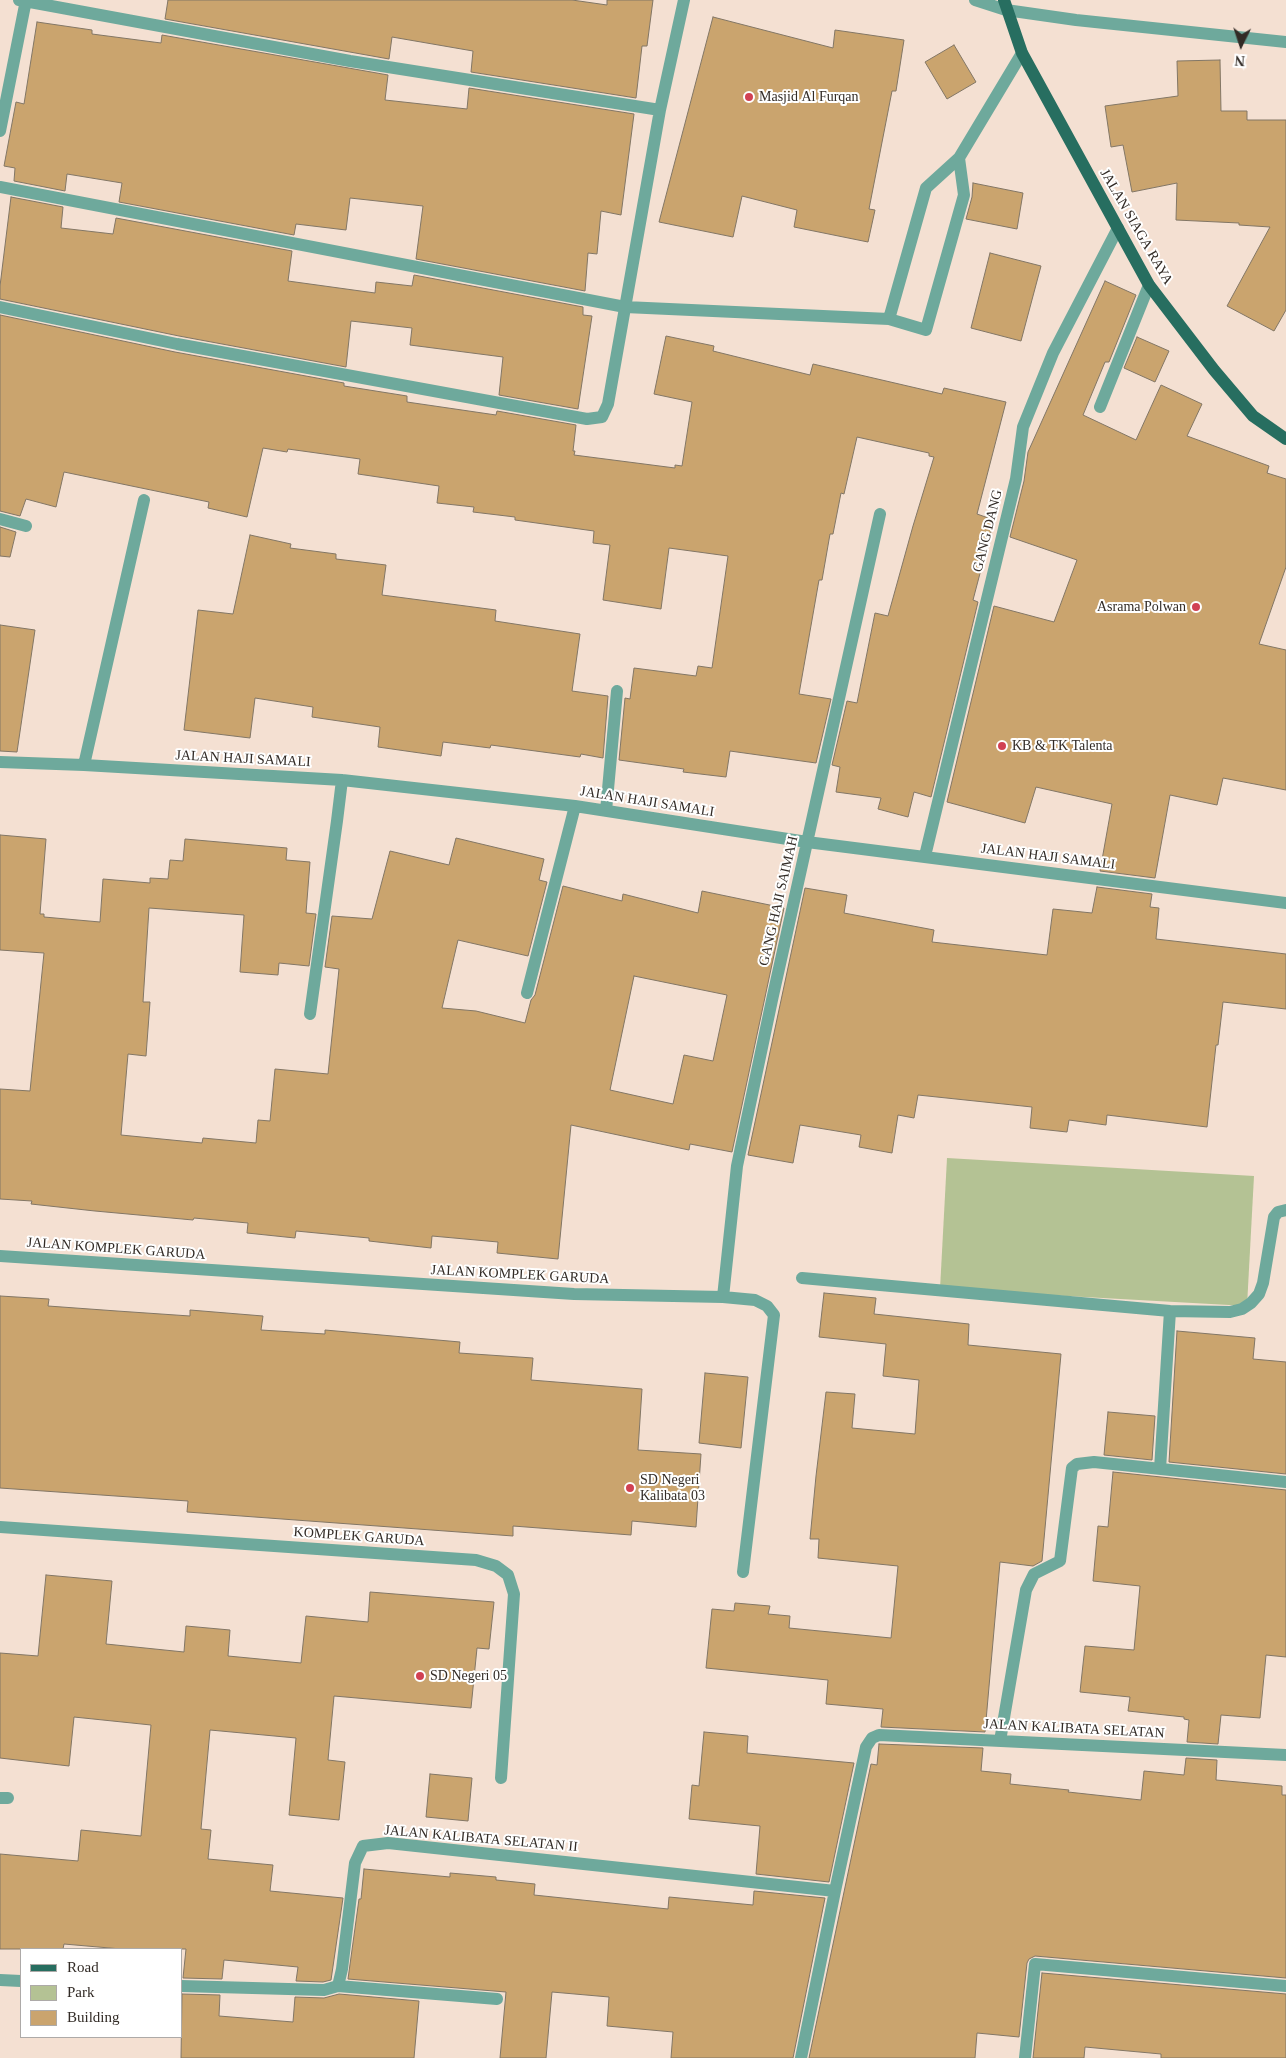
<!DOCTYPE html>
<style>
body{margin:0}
#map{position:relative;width:1286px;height:2058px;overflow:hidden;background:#f4e0d2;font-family:Georgia,serif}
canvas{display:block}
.legend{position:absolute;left:20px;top:1948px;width:162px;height:90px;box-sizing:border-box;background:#fff;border:1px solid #adaaa8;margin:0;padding:6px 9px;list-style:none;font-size:15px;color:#322b26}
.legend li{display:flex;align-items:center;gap:10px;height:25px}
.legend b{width:25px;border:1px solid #adaaa8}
.north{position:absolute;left:1216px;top:20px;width:50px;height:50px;-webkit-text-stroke:4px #fff;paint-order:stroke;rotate:184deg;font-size:14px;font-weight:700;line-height:20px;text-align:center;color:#322b26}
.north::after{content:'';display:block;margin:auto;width:18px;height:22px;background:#322b26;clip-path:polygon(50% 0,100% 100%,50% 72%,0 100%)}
</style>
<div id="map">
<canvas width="1286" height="2058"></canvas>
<ul class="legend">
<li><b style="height:6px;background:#276e60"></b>Road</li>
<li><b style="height:14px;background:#b4c294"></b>Park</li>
<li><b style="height:14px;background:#caa46e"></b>Building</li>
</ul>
<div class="north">N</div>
</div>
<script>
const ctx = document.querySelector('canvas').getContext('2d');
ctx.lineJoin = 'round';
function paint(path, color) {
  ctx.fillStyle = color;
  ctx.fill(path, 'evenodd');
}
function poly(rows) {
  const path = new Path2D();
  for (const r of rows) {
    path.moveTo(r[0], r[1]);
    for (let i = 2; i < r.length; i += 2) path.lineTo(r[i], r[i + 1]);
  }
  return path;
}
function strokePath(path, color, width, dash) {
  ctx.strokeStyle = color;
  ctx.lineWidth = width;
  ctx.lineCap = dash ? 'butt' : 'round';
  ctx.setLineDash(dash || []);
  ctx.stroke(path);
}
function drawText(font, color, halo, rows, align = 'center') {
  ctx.font = font + ' Georgia,serif';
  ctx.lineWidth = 4;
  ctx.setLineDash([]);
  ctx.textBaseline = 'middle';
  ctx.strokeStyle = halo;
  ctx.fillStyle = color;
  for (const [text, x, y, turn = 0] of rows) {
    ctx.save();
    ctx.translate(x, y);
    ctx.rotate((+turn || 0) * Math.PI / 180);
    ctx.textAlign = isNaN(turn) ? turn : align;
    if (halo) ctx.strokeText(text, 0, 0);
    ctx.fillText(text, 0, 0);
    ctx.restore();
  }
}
const green = poly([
 [947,1158,1254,1176,1247,1306,940,1289]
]);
const building = poly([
 [168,0,572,0,607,5,607,0,653,0,647,46,642,46,636,98,471,72,473,51,392,37,389,59,165,19,168,0],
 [713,17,833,48,835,30,904,40,896,91,892,91,869,209,875,210,868,242,794,227,797,210,742,196,733,237,659,222,713,17],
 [37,22,92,30,92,34,161,43,162,35,388,75,385,100,467,109,469,88,634,114,621,215,601,211,597,254,588,253,585,291,416,259,423,206,350,198,346,230,296,224,294,235,119,202,122,183,67,174,65,191,14,181,15,168,4,166,16,102,24,104,37,22],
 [954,45,976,82,947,99,925,62,954,45],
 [1220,60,1221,111,1247,111,1247,120,1286,120,1286,310,1274,331,1227,306,1270,227,1239,225,1239,223,1176,220,1177,183,1132,192,1123,145,1111,147,1105,106,1178,96,1177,61,1220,60],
 [973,183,1023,193,1017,229,966,219,972,197,973,183],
 [11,197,63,207,61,228,113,234,116,218,292,251,288,281,375,293,376,282,412,286,414,275,583,307,583,315,592,316,578,409,499,395,503,357,410,345,412,328,351,321,346,367,179,336,0,299,0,286,11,197],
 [990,253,1041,266,1021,341,971,328,990,253],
 [1105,281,1136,295,1109,362,1105,362,1083,415,1136,440,1161,385,1202,404,1187,436,1269,466,1267,473,1286,479,1286,567,1259,644,1286,650,1286,790,1223,778,1217,805,1170,795,1155,878,1100,871,1112,804,1036,787,1025,823,947,802,994,606,1054,622,1077,560,1010,537,1024,481,1028,452,1105,281],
 [0,315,175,352,344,383,344,386,407,396,407,402,496,415,497,411,576,425,573,451,575,451,574,455,675,468,675,465,682,466,692,402,654,394,666,336,714,346,713,351,810,375,813,364,942,394,944,388,1006,402,977,514,994,520,973,600,978,602,931,797,914,792,908,817,878,809,881,798,836,792,840,767,832,765,847,701,857,703,875,613,888,616,913,526,934,457,929,456,929,453,857,437,844,494,841,493,833,534,830,534,822,580,819,580,799,694,831,699,816,763,730,751,726,777,683,772,684,769,619,760,625,698,630,699,634,668,696,676,698,666,712,668,728,556,669,548,661,609,603,600,610,545,593,543,594,531,515,520,515,517,473,512,474,507,437,503,439,486,358,474,360,459,288,449,287,452,263,448,247,517,208,508,209,502,64,472,56,507,26,499,20,516,0,511,0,315],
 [1137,337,1169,351,1155,382,1124,368,1137,337],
 [0,527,16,532,10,557,0,556,0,527],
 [250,535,291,544,290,548,336,554,336,559,386,565,382,595,496,610,495,621,580,634,572,691,608,696,603,758,581,754,580,757,491,745,490,748,443,742,441,756,378,747,380,727,312,717,313,707,255,698,250,738,184,730,198,610,233,614,250,535],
 [0,625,35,630,17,752,0,751,0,625],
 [0,835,46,839,40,914,44,914,44,917,100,922,103,879,150,883,150,878,168,879,170,860,183,861,185,839,287,848,286,860,310,862,306,913,316,914,309,966,279,963,278,975,240,972,244,915,149,908,143,1002,150,1002,146,1056,128,1054,121,1135,202,1143,203,1138,256,1143,258,1120,270,1121,275,1069,328,1074,339,969,325,967,332,916,372,919,390,851,449,865,456,838,544,859,539,880,547,882,528,956,458,940,442,1008,476,1011,525,1023,531,1000,535,995,563,886,622,901,623,894,698,913,702,891,784,908,732,1152,690,1144,689,1150,571,1125,558,1259,497,1253,498,1242,432,1236,431,1248,369,1241,369,1238,296,1231,295,1238,247,1233,248,1223,194,1218,193,1220,95,1211,31,1204,32,1201,0,1199,0,1089,30,1091,44,953,0,950,0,835],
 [634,976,727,995,713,1061,684,1055,673,1104,610,1090,634,976],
 [1097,887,1152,894,1150,907,1159,908,1156,939,1286,954,1286,1009,1223,1002,1218,1045,1216,1045,1207,1127,1107,1115,1106,1125,1069,1120,1067,1132,1030,1128,1032,1107,918,1095,914,1118,898,1115,892,1153,859,1147,861,1135,800,1125,793,1163,748,1155,805,888,847,895,844,913,934,930,932,942,1047,955,1053,909,1092,913,1097,887],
 [824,1293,876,1298,874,1314,969,1324,968,1345,1061,1354,1042,1561,1033,1566,1000,1562,985,1732,881,1727,883,1709,826,1704,828,1680,706,1668,712,1609,734,1611,735,1603,770,1606,768,1614,790,1616,789,1628,891,1638,898,1566,818,1558,819,1539,810,1539,816,1476,826,1392,855,1394,852,1428,915,1434,919,1380,883,1376,886,1344,819,1337,824,1293],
 [0,1296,49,1299,48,1306,117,1311,190,1316,190,1310,263,1316,261,1330,325,1334,325,1330,460,1342,459,1353,533,1358,531,1380,642,1389,638,1450,701,1454,696,1527,632,1521,631,1535,513,1526,513,1536,187,1512,188,1501,0,1488,0,1296],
 [1177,1331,1255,1338,1253,1359,1286,1362,1286,1474,1169,1462,1177,1331],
 [705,1373,748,1377,741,1448,699,1443,705,1373],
 [1108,1412,1155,1416,1152,1460,1104,1455,1108,1412],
 [1113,1472,1286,1490,1286,1657,1266,1655,1260,1718,1221,1715,1218,1744,1187,1742,1189,1720,1184,1719,1184,1717,1128,1711,1130,1697,1080,1692,1085,1646,1134,1650,1140,1586,1093,1581,1098,1526,1108,1527,1113,1472],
 [46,1575,112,1581,106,1644,184,1652,186,1626,230,1630,228,1656,301,1663,306,1616,368,1622,370,1592,494,1602,489,1649,477,1648,471,1708,334,1696,328,1760,345,1762,339,1820,289,1815,296,1738,210,1730,201,1829,211,1830,208,1859,273,1865,270,1891,343,1898,331,1980,323,1982,296,1981,298,1967,224,1960,222,1979,183,1978,186,1949,121,1949,64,1944,63,1949,0,1949,0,1854,78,1861,81,1830,141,1836,151,1725,74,1717,69,1766,0,1758,0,1653,38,1656,46,1575],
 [704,1732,748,1736,747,1753,854,1763,829,1882,756,1874,760,1826,689,1819,692,1785,699,1786,704,1732],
 [879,1744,983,1748,981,1771,1011,1774,1010,1784,1069,1790,1068,1792,1141,1800,1144,1771,1184,1775,1186,1758,1217,1760,1216,1780,1282,1786,1282,1795,1286,1795,1286,1978,1035,1956,1029,1959,1027,1963,1019,2037,977,2033,975,2058,809,2058,871,1764,877,1765,879,1744],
 [430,1774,472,1778,468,1821,426,1817,430,1774],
 [364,1869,450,1877,450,1873,496,1877,496,1880,535,1884,534,1895,668,1909,669,1897,753,1905,754,1891,825,1898,793,2058,671,2058,673,2032,607,2026,609,1997,552,1992,546,2058,500,2058,506,1992,348,1979,359,1899,361,1899,364,1869],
 [1042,1973,1286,1994,1286,2058,1161,2058,1161,2054,1085,2047,1084,2058,1033,2058,1042,1973],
 [182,1994,220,1995,219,2016,293,2022,295,1997,324,1998,339,1994,419,2001,414,2058,181,2058,182,1994]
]);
const minor = poly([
 [19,0,350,61,660,110],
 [975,0,1006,10,1076,20,1286,42],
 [0,131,26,0],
 [0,187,625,307,889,319,926,330,964,195,959,158],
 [0,307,177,344,587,419,602,417,608,404,660,110,684,0],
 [889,319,926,188,959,158,1022,53],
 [1100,407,1149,285],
 [0,519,26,526],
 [0,762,84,765,342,780,575,806,807,842,1286,903],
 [84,765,144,500],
 [606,811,617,691],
 [925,856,1016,479,1023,427,1053,353,1118,228],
 [527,993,575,806],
 [310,1014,337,821,342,780],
 [0,1256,574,1294,723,1297,755,1300,767,1306,774,1315,743,1572],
 [802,1278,1170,1311,1230,1312,1242,1309,1251,1303,1259,1294,1263,1283,1274,1217,1278,1212,1286,1210],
 [723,1297,737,1166,772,1000,880,514],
 [1160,1469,1170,1311],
 [0,1527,476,1560,496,1566,508,1575,514,1594,501,1778],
 [1000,1741,1026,1590,1034,1574,1060,1561,1072,1468,1077,1464,1094,1462,1286,1482],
 [0,1798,8,1798],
 [0,1980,21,1981],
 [181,1986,324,1990,338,1986,342,1969,355,1863,363,1846,388,1843,835,1891,866,1747,872,1738,879,1735,1286,1755],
 [338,1986,497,1999],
 [801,2058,835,1891],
 [1025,2058,1035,1964,1286,1986]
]);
const major = poly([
 [1004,0,1022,53,1149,285,1214,370,1253,416,1286,439]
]);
const markers = [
 [749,97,5,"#d14153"],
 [1196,607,5,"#d14153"],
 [1002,746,5,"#d14153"],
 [630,1488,5,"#d14153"],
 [420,1676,5,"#d14153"]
];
const poiNames = [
 ["Masjid Al Furqan",759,97],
 ["Asrama Polwan",1186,607,"right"],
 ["KB & TK Talenta",1012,746],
 ["SD Negeri",640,1480],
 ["Kalibata 03",640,1496],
 ["SD Negeri 05",430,1676]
];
const streetNames = [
 ["JALAN SIAGA RAYA",1136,227,60],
 ["GANG DANG",988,531,-76],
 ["JALAN HAJI SAMALI",243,759,3],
 ["JALAN HAJI SAMALI",647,802,9],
 ["JALAN HAJI SAMALI",1048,857,7],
 ["GANG HAJI SAIMAH",779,901,-77],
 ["JALAN KOMPLEK GARUDA",116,1249,4],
 ["JALAN KOMPLEK GARUDA",520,1275,3],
 ["KOMPLEK GARUDA",359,1537,4],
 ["JALAN KALIBATA SELATAN",1074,1729,3],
 ["JALAN KALIBATA SELATAN II",481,1839,5]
];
paint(green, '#b4c294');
paint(building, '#caa46e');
strokePath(building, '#827665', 1);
strokePath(minor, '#6ea99c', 12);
strokePath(major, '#276e60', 12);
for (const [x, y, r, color] of markers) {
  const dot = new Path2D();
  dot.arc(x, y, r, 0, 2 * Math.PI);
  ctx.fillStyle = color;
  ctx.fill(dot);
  strokePath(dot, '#fff', 2);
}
drawText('14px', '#322b26', '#fff', poiNames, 'left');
drawText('14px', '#322b26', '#fff', streetNames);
</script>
